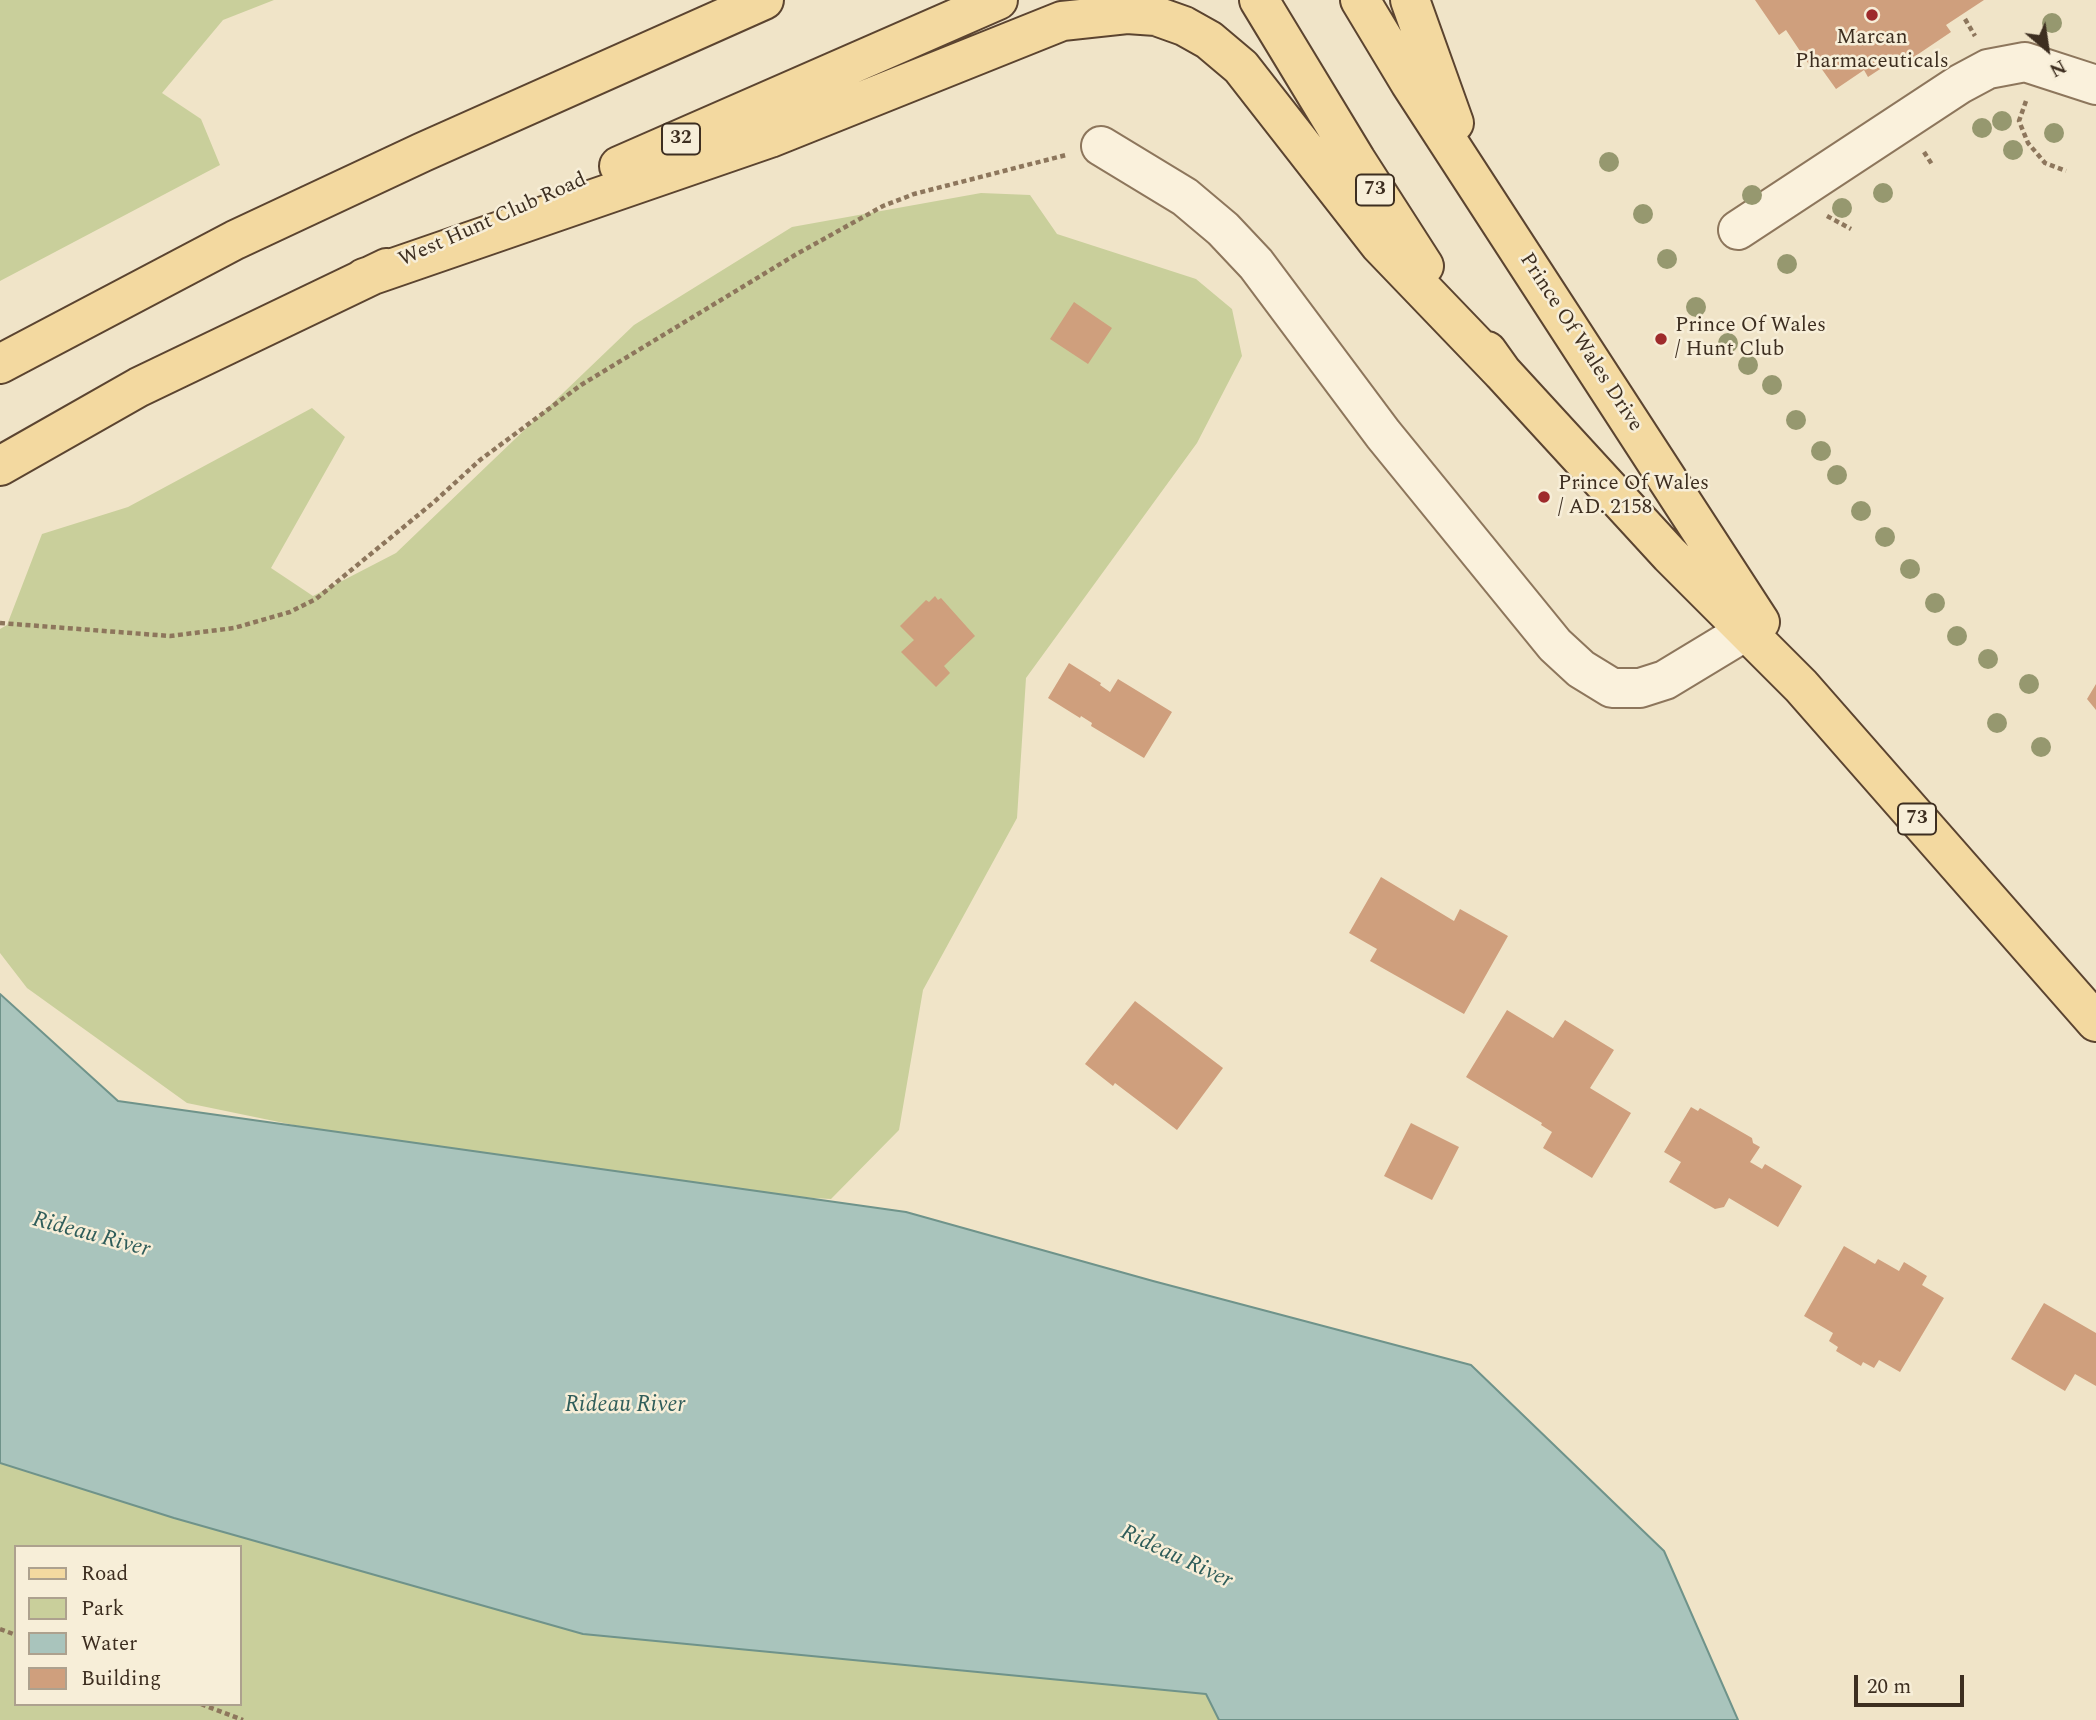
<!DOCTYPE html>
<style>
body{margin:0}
#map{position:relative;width:2096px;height:1720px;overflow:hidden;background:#f0e4c8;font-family:Spectral,serif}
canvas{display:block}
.legend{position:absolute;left:14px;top:1545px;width:228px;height:161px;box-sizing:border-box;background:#f7eed8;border:2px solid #ada18e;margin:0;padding:9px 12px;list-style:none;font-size:21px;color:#3d2e20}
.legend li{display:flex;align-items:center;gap:14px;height:35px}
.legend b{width:35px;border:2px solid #ada18e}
.north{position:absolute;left:2012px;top:14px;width:70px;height:70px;-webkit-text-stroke:5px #f7eed8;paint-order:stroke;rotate:151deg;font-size:19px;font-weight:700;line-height:28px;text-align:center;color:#3d2e20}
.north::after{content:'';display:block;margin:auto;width:24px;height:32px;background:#3d2e20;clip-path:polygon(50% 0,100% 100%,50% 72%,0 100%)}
.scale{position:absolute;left:1854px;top:1675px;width:110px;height:32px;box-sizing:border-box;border:4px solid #3d2e20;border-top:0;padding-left:9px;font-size:21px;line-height:24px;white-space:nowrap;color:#3d2e20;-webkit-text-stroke:5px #f7eed8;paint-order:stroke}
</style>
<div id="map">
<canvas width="2096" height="1720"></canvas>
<ul class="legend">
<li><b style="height:9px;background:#f3d9a0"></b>Road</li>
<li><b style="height:19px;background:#c9cf9b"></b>Park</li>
<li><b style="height:19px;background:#a9c4bc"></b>Water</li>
<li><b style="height:19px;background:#cf9f7d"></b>Building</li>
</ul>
<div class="north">N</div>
<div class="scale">20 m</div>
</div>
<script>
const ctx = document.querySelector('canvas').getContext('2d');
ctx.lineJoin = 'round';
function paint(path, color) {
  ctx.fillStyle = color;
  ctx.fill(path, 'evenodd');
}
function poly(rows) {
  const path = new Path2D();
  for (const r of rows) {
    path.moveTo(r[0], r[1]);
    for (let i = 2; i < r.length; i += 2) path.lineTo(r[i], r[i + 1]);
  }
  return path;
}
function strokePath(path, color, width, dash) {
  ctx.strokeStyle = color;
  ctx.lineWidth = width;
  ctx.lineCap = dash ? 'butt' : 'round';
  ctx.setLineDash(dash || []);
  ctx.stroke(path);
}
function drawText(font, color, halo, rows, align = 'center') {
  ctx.font = font + ' Spectral,serif';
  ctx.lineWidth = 5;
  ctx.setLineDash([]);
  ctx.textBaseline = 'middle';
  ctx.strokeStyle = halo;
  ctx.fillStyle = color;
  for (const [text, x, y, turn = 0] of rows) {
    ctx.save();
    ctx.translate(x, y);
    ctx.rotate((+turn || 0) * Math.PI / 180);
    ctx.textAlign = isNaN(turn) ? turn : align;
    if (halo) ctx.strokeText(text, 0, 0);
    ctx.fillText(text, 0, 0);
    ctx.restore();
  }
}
const green = poly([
 [0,0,274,0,223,20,162,93,201,119,220,165,0,281],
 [981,193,1030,195,1057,234,1196,279,1232,309,1242,356,1197,443,1026,678,1017,818,923,990,899,1130,831,1199,584,1185,187,1103,27,988,0,953,0,629,7,625,42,534,128,507,312,408,345,437,271,568,313,596,396,553,634,325,792,227],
 [0,1463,174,1518,583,1634,1206,1694,1219,1720,0,1720],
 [16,1547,240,1547,240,1704,16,1704]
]);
const water = poly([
 [0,994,118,1101,906,1212,1153,1281,1471,1365,1664,1551,1738,1720,1219,1720,1206,1694,583,1634,174,1518,0,1463,0,994]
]);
const building = poly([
 [1755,0,1984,0,1946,25,1951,32,1908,61,1903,54,1868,77,1864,70,1836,89,1816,61,1810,66,1786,30,1779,35],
 [1074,302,1112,328,1088,364,1050,339],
 [935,596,938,600,941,598,975,636,944,666,950,673,936,687,901,652,914,640,900,626,926,600,929,602],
 [1069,663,1101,683,1100,685,1110,692,1118,679,1172,712,1144,758,1091,726,1092,723,1081,716,1080,718,1048,698],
 [2096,684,2096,710,2087,699],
 [1381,877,1454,921,1460,909,1508,936,1464,1014,1370,961,1377,949,1349,933],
 [1135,1001,1223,1068,1177,1130,1115,1083,1113,1086,1085,1064],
 [1507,1010,1553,1038,1565,1020,1614,1050,1590,1088,1631,1113,1592,1178,1543,1148,1552,1132,1541,1125,1542,1123,1466,1077],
 [1691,1107,1698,1111,1700,1108,1752,1138,1753,1143,1760,1147,1750,1162,1762,1169,1765,1164,1802,1186,1778,1227,1729,1198,1724,1207,1715,1209,1669,1182,1681,1162,1664,1152],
 [1411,1123,1459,1147,1432,1200,1384,1176],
 [1844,1246,1875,1264,1878,1259,1899,1271,1904,1262,1927,1276,1922,1285,1944,1298,1900,1372,1879,1360,1874,1368,1863,1362,1861,1366,1836,1351,1838,1347,1829,1341,1833,1333,1804,1316],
 [2044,1303,2096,1333,2096,1386,2075,1374,2065,1391,2011,1359]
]);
const path = poly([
 [1965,19,1975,36],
 [2026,101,2019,121,2028,143,2045,163,2066,171],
 [1924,152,1933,166],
 [1827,216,1851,229],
 [0,623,170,636,234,628,290,612,316,599,434,502,480,460,581,385,795,255,883,206,914,194,1066,155],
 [0,1629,16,1635],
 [201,1704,243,1720]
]);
const minor = poly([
 [1101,146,1185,197,1223,229,1256,264,1383,434,1555,645,1581,669,1612,688,1640,688,1665,680,1746,631],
 [1738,230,1960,84,1988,69,2025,62,2096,85]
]);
const major = poly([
 [1259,0,1356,160,1424,266],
 [1360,0,1410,83,1760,622],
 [1410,0,1454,123],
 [619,166,998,0],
 [364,278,770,138,1062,21,1127,14,1156,16,1184,26,1209,40,1241,67,1380,245,1502,372],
 [1487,351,1502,372,1670,555,1801,686,2096,1022],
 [0,364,235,240,423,152,764,0],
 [0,466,139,387,387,268]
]);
const trees = [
 [2052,23],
 [2002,121],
 [1982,128],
 [2054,133],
 [2013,150],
 [1609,162],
 [1883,193],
 [1752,195],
 [1842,208],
 [1643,214],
 [1667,259],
 [1787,264],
 [1696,307],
 [1728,343],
 [1748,365],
 [1772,385],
 [1796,420],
 [1821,451],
 [1837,475],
 [1861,511],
 [1885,537],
 [1910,569],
 [1935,603],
 [1957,636],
 [1988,659],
 [2029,684],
 [1997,723],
 [2041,747]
];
const markers = [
 [1872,15,7,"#9e2a2b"],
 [1661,339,7,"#9e2a2b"],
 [1544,497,7,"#9e2a2b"]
];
const shields = [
 [681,139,38],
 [1375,190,38],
 [1917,819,38]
];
const shieldNames = [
 ["32",681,139],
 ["73",1375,190],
 ["73",1917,819]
];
const poiNames = [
 ["Marcan",1872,39,"center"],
 ["Pharmaceuticals",1872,63,"center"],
 ["Prince Of Wales",1675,327],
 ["/ Hunt Club",1675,351],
 ["Prince Of Wales",1558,485],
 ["/ AD. 2158",1558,509]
];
const streetNames = [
 ["West Hunt Club Road",493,221,-24],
 ["Prince Of Wales Drive",1580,343,57]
];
const waterNames = [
 ["Rideau River",91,1236,15],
 ["Rideau River",625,1406],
 ["Rideau River",1176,1558,25]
];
paint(green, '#c9cf9b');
paint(water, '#a9c4bc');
strokePath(water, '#6f938a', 2);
paint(building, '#cf9f7d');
strokePath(minor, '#8d765c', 42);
strokePath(major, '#5b4430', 42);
strokePath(path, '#8d765c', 4.5, [5, 3.5]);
strokePath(minor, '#faf1dc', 38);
strokePath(major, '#f3d9a0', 38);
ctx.fillStyle = '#96986f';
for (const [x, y] of trees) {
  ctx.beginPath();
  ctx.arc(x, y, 10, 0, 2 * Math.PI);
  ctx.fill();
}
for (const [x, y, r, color] of markers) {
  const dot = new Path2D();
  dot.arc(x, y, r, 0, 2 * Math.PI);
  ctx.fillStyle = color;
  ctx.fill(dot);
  strokePath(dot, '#f7eed8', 2.5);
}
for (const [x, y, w] of shields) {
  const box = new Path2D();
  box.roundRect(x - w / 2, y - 15.5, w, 31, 5);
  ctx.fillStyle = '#f7eed8';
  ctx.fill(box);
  strokePath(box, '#3d2e20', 2);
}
drawText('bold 19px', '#3d2e20', null, shieldNames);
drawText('21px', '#3d2e20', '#f7eed8', poiNames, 'left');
drawText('21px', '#3d2e20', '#f7eed8', streetNames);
drawText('italic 23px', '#2f5d5a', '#f7eed8', waterNames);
</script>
